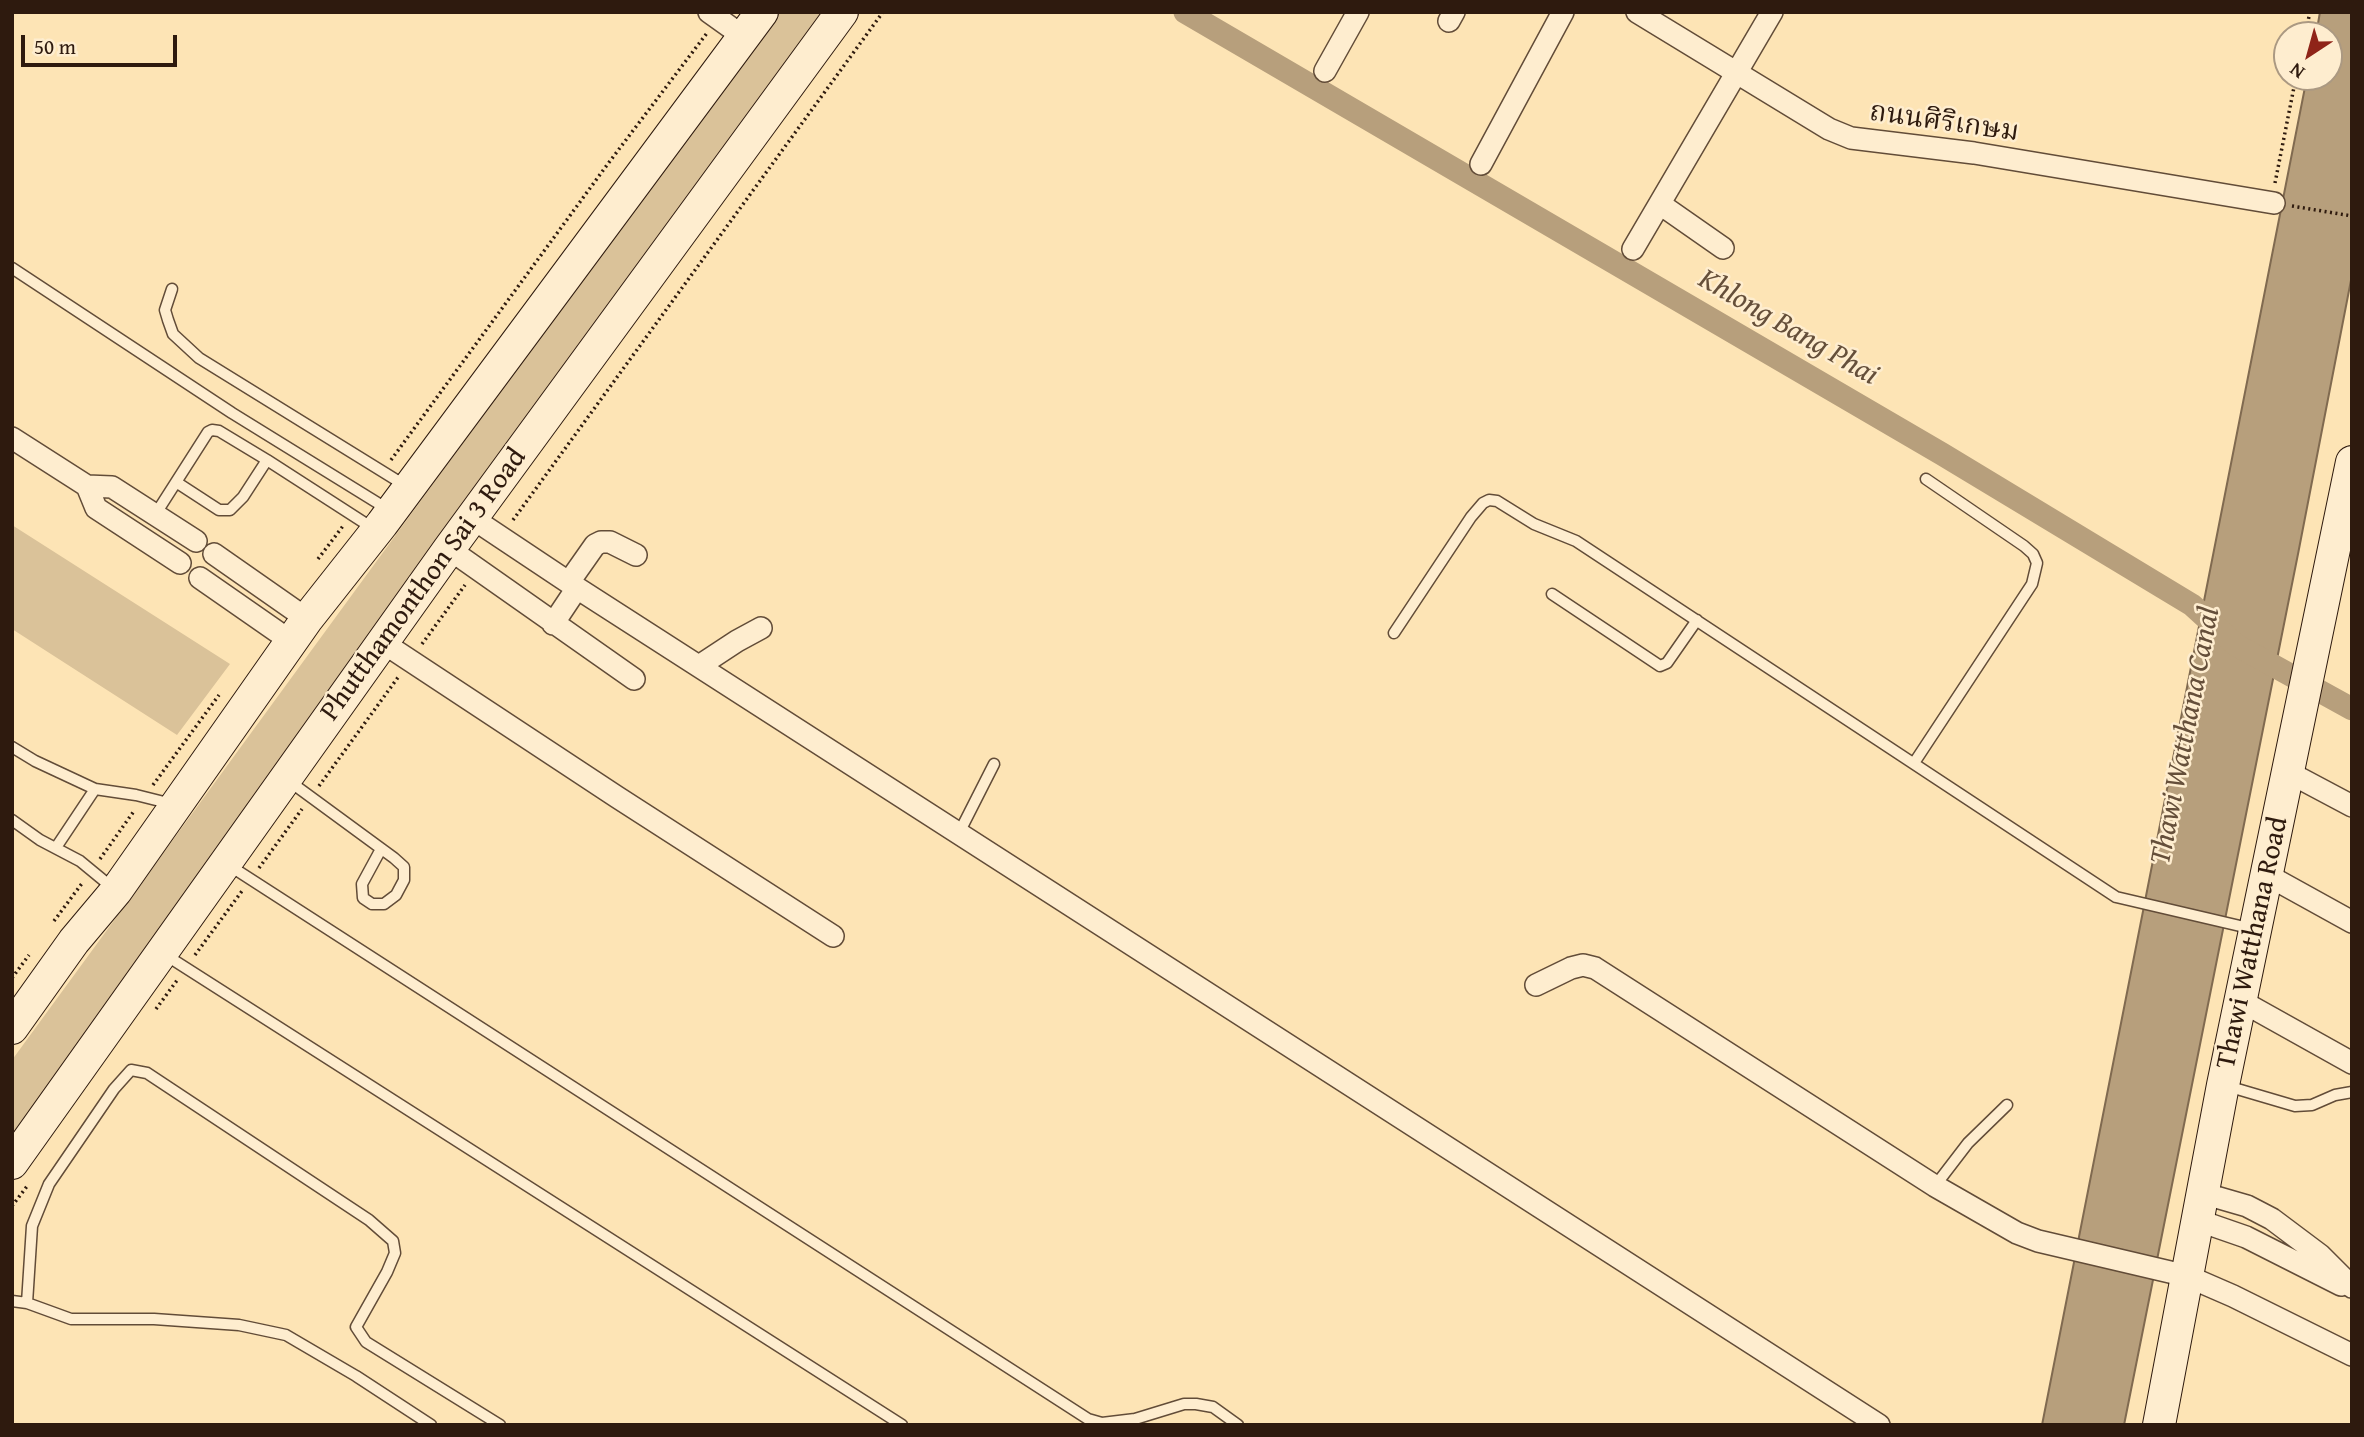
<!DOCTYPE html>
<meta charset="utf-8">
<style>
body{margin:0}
#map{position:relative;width:2364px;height:1437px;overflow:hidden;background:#fde4b5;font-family:"Gentium Book Plus",serif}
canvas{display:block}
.frame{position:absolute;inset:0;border:14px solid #2e1a0e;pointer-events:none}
.north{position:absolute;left:2273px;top:21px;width:70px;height:70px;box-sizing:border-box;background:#feedcf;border:2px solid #ab9982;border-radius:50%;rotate:216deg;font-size:19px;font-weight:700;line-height:28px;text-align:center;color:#2e1a0e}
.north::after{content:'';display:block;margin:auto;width:24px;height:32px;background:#8f2418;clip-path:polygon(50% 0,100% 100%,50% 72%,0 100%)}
.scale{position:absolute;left:21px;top:35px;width:156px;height:32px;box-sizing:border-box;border:4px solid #2e1a0e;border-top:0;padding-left:9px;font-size:21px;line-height:24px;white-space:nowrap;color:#2e1a0e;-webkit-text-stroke:5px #feedcf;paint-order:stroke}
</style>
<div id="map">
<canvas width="2364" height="1437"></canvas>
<div class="frame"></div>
<div class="north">N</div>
<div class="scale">50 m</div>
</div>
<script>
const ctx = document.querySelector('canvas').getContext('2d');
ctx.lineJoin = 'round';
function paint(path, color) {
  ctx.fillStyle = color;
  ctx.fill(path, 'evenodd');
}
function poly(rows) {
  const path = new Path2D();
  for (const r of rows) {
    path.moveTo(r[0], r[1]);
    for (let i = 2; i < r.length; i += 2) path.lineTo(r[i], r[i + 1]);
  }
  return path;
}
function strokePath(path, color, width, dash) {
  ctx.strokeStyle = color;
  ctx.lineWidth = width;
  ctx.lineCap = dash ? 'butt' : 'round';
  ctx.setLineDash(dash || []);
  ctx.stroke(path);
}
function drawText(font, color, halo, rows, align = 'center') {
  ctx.font = font + ' "Gentium Book Plus","Noto Serif Thai",serif';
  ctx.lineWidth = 5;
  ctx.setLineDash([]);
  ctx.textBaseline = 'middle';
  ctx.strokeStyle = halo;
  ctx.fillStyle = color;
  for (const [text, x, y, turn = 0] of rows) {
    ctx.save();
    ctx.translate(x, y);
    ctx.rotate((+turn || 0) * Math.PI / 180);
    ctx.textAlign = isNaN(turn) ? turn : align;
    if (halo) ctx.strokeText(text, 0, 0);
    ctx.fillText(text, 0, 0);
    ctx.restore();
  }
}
const green = poly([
 [778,12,827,12,12,1137,12,1060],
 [12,525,230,664,177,735,12,629]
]);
const water = poly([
 [2320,12,2352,12,2352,275,2298,554,2124,1425,2042,1425,2307,77,2329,77,2329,35,2316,35,2320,12]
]);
const canal = poly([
 [1185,12,1942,454,2192,605,2236,645,2352,709]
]);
const path = poly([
 [2305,35,2310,12],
 [2275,183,2296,77],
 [2292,206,2352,216],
 [391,460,607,165,707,33],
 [513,520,883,12],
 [318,559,343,526],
 [422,644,465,585],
 [153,785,219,695],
 [319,786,399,676],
 [100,859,134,811],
 [259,868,302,809],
 [54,921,83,882],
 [195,955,242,891],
 [12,978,29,955],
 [156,1009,178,979],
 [12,1206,28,1185]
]);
const service = poly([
 [12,268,232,413,389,510],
 [172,289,165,310,168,320,173,334,199,358,406,486],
 [267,460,374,529],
 [155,515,208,432,212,430,219,431,267,460,243,497,230,510,219,510,176,482],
 [1552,594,1660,666,1667,663,1697,620],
 [1394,633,1471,517,1483,503,1489,500,1497,501,1534,524,1576,541,2116,897,2253,929],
 [12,747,35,761,95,789,136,795,172,804],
 [1914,763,2032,584,2037,563,2033,554,2024,546,1926,479],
 [289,781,394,858,404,867,404,880,396,895,384,904,372,904,363,898,362,884,381,849],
 [12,820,40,840,80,861,114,889],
 [959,833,994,764],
 [57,846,95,789],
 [227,864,1088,1419,1102,1423,1135,1419,1184,1404,1196,1404,1213,1407,1238,1425],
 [164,954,902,1425],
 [2227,1086,2295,1106,2312,1105,2335,1095,2352,1092],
 [1935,1186,1968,1143,2007,1105],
 [12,1301,27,1303,71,1319,154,1319,239,1325,286,1335,356,1376,431,1425],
 [27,1303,32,1226,49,1184,114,1089,131,1070,147,1073,369,1220,393,1241,395,1253,387,1272,356,1327,366,1342,500,1425]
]);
const minor = poly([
 [709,12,744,37],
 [1637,12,1829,129,1851,138,1974,153,2274,203],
 [1449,21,1454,12],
 [1325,71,1358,12],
 [1481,164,1563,12],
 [1660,204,1723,248],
 [1633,249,1772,12],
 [12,438,87,486,112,487,196,541],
 [87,486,96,508,180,563],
 [472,518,577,588,1879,1425],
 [449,549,634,679],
 [214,554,307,619],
 [200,578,292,642],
 [569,582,595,545,601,542,610,542,636,555],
 [553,624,577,588],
 [382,642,617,797,833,936],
 [699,666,737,641,761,628],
 [2288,772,2352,806],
 [2267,875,2352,922],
 [1536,985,1571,968,1583,965,1595,968,1935,1186,2017,1233,2038,1241,2187,1276,2233,1296,2352,1355],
 [2241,1001,2352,1063],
 [2202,1193,2247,1206,2272,1219,2320,1255,2352,1287],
 [2197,1220,2246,1237,2341,1285]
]);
const secondary = poly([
 [12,1028,74,941,116,891,307,619,382,524,762,12],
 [12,1163,449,549,842,12],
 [2159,1425,2223,1085,2352,462]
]);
const streetNames = [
 ["ถนนศิริเกษม",1944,123,8],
 ["Phutthamonthon Sai 3 Road",424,585,-54],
 ["Thawi Watthana Road",2253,943,-78]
];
const waterNames = [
 ["Khlong Bang Phai",1788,328,30],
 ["Thawi Watthana Canal",2186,736,-79]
];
paint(green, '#dac299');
paint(water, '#b79f7c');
strokePath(water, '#806a50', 2);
strokePath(canal, '#b79f7c', 23);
strokePath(service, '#624c38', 13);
strokePath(minor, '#624c38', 24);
strokePath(secondary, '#2e1a0e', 34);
strokePath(path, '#2e1a0e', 3.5, [2, 3.5]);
strokePath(service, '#feedcf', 10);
strokePath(minor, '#feedcf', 21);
strokePath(secondary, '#feedcf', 32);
drawText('28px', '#2e1a0e', '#feedcf', streetNames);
drawText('italic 30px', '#654f3a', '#feedcf', waterNames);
</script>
